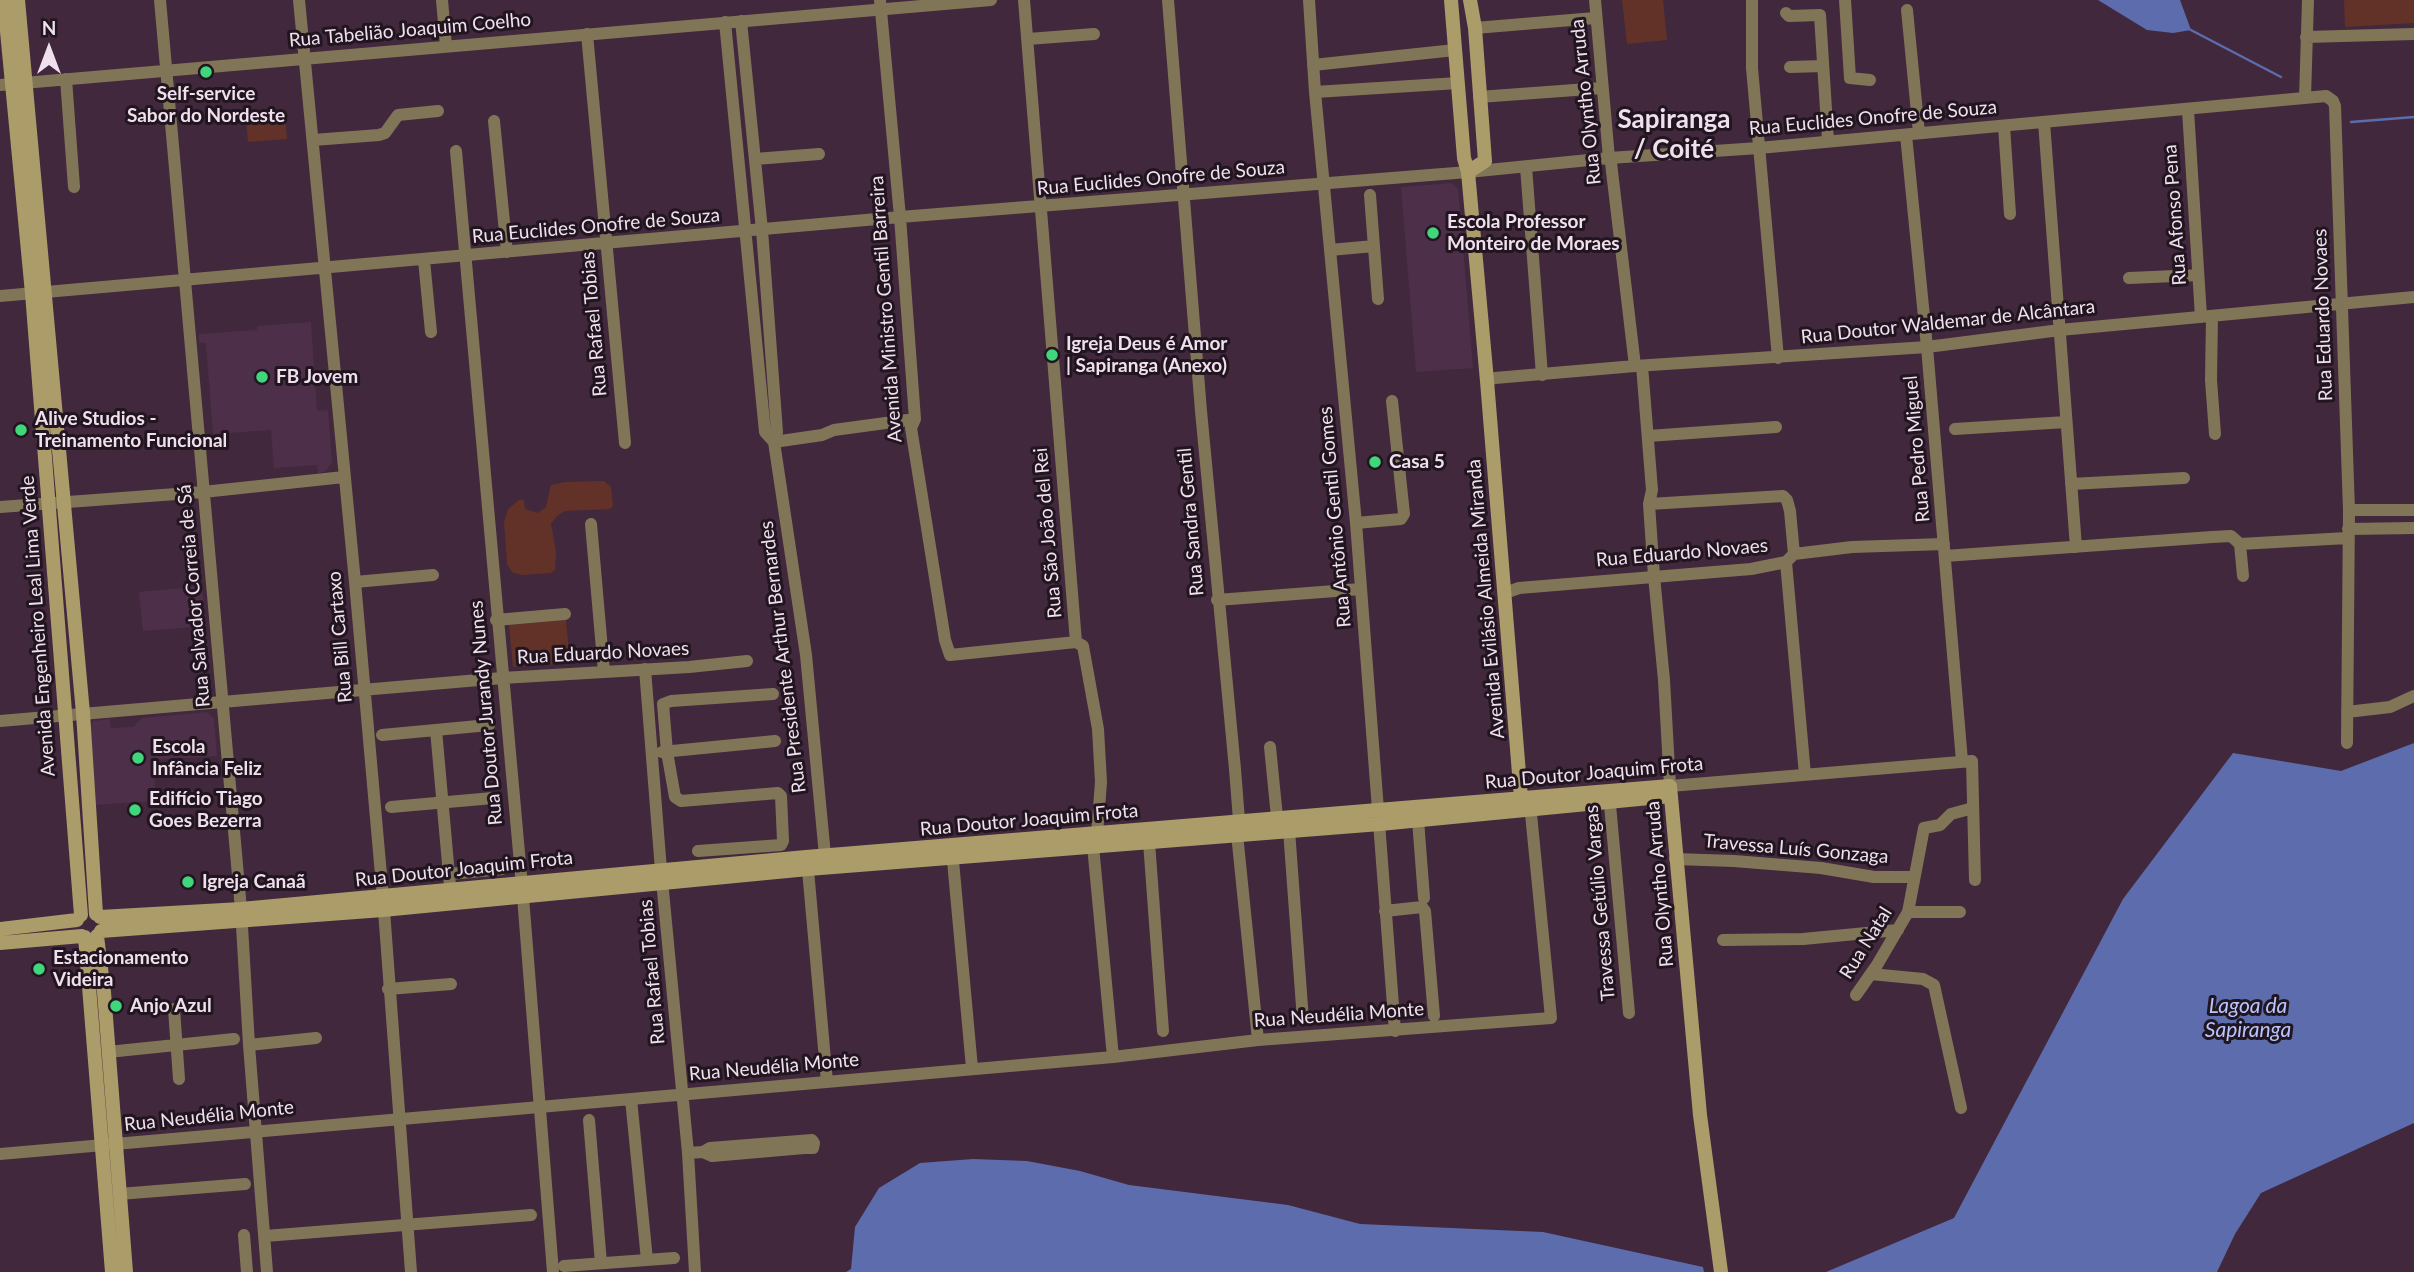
<!DOCTYPE html>
<meta charset="utf-8">
<style>
body{margin:0}
#map{position:relative;width:2414px;height:1272px;overflow:hidden;background:#41283d;font-family:Lato,sans-serif}
canvas{display:block}
.north{position:absolute;left:14px;top:14px;width:70px;height:70px;-webkit-text-stroke:5px #21151f;paint-order:stroke;rotate:0deg;font-size:19px;font-weight:700;line-height:28px;text-align:center;color:#f0e0ed}
.north::after{content:'';display:block;margin:auto;width:24px;height:32px;background:#f0e0ed;clip-path:polygon(50% 0,100% 100%,50% 72%,0 100%)}
</style>
<div id="map">
<canvas width="2414" height="1272"></canvas>
<div class="north">N</div>
</div>
<script>
const ctx = document.querySelector('canvas').getContext('2d');
ctx.lineJoin = 'round';
function paint(path, color) {
  ctx.fillStyle = color;
  ctx.fill(path, 'evenodd');
}
function poly(rows) {
  const path = new Path2D();
  for (const r of rows) {
    path.moveTo(r[0], r[1]);
    for (let i = 2; i < r.length; i += 2) path.lineTo(r[i], r[i + 1]);
  }
  return path;
}
function strokePath(path, color, width, dash) {
  ctx.strokeStyle = color;
  ctx.lineWidth = width;
  ctx.lineCap = dash ? 'butt' : 'round';
  ctx.setLineDash(dash || []);
  ctx.stroke(path);
}
function drawText(font, color, halo, rows, align = 'center') {
  ctx.font = font + ' Lato,sans-serif';
  ctx.lineWidth = 6;
  ctx.setLineDash([]);
  ctx.textBaseline = 'middle';
  ctx.strokeStyle = halo;
  ctx.fillStyle = color;
  for (const [text, x, y, turn = 0] of rows) {
    ctx.save();
    ctx.translate(x, y);
    ctx.rotate((+turn || 0) * Math.PI / 180);
    ctx.textAlign = isNaN(turn) ? turn : align;
    if (halo) ctx.strokeText(text, 0, 0);
    ctx.fillText(text, 0, 0);
    ctx.restore();
  }
}
const built = poly([
 [1451,183,1458,188,1473,368,1416,372,1401,187],
 [311,322,317,411,328,410,332,463,324,472,318,473,317,465,274,468,271,430,213,434,206,343,199,343,199,334,257,330,257,326],
 [202,586,206,626,143,631,139,592],
 [207,712,214,718,217,756,153,760,156,801,94,805,90,728,93,721,110,719,111,728,133,727,142,718]
]);
const green = poly([
 [1622,0,1663,0,1667,40,1627,44],
 [2344,0,2414,0,2414,23,2345,27],
 [285,116,287,139,248,142,246,119],
 [604,481,611,487,613,506,610,509,565,511,557,516,551,524,556,551,555,570,551,573,521,575,512,572,507,564,504,522,508,509,519,500,524,500,525,509,538,513,546,507,551,485,565,482],
 [566,620,570,663,513,667,509,625]
]);
const water = poly([
 [2098,0,2180,0,2191,30,2173,33,2147,30],
 [2414,743,2414,1123,2261,1193,2235,1234,2217,1272,1826,1272,1954,1218,2123,899,2233,753,2341,771],
 [973,1159,1027,1161,1080,1171,1129,1185,1288,1205,1360,1224,1543,1232,1703,1267,1704,1272,846,1272,851,1269,855,1227,879,1188,920,1163]
]);
const stream = poly([
 [2189,29,2281,77],
 [2351,122,2414,117]
]);
const street = poly([
 [160,0,241,909,249,1045,267,1272],
 [299,0,355,582,383,897,411,1272],
 [442,0,446,46],
 [880,0,900,217,915,419,911,428,945,640,950,655,1076,642],
 [1024,0,1076,642,1083,646,1098,729,1101,782,1097,834,1093,846,1113,1057],
 [1168,0,1201,411,1235,769,1239,820,1237,834,1258,1040],
 [1309,0,1315,92,1356,523,1395,1031],
 [1595,0,1609,158,1611,163,1635,366],
 [1752,0,1752,68,1778,358],
 [1845,0,1850,78,1870,80],
 [1907,10,1919,133],
 [1786,13,1789,16,1820,15,1828,141],
 [741,21,762,230,777,432,774,442,806,655,826,866],
 [725,22,765,432,774,442],
 [1475,28,1595,18],
 [587,34,625,443],
 [2306,37,2414,34],
 [1028,39,1094,34],
 [1313,65,1455,50],
 [1790,67,1823,66],
 [66,79,74,187],
 [0,85,991,0],
 [1315,92,1458,83],
 [1479,97,1602,88],
 [2305,98,2308,0],
 [2188,110,2201,317],
 [494,121,507,252],
 [2044,122,2076,547],
 [2004,126,2010,214],
 [1906,135,1927,347,1962,761],
 [313,140,379,135,385,133,398,115,438,111],
 [456,151,523,897,553,1272],
 [755,159,819,154],
 [1526,167,1542,375],
 [1370,195,1378,299],
 [1330,250,1374,246],
 [424,260,431,332],
 [2129,278,2198,275],
 [0,296,900,217,1468,172,1609,158,1759,148,2326,96,2333,101,2335,106,2349,510,2347,743],
 [2212,316,2211,380,2215,434],
 [1642,366,1652,490,1649,504,1654,576,1664,680,1670,786,1972,761,1975,880],
 [1487,381,1495,378,1635,366,1927,347,2060,330,2414,297],
 [1955,429,2066,422],
 [1648,436,1776,427],
 [774,442,822,435,834,430,915,419],
 [2071,484,2184,478],
 [1649,504,1783,496,1787,500,1790,511,1794,554],
 [0,507,203,492,344,477],
 [2349,510,2414,510],
 [1356,523,1401,519,1404,514,1392,401],
 [591,524,604,672],
 [2348,529,2414,528],
 [2240,544,2243,576],
 [1945,556,2212,537,2231,536,2240,544,2347,538],
 [1786,562,1805,775],
 [355,582,433,575],
 [1505,593,1519,588,1751,569,1786,562,1794,554,1852,547,1944,544],
 [1217,600,1361,589],
 [496,620,565,614],
 [645,669,661,870,688,1153,695,1272],
 [2347,712,2390,707,2414,696],
 [0,721,502,678,689,667,747,661],
 [436,730,451,897],
 [382,735,489,725],
 [1270,747,1277,817],
 [662,752,775,741],
 [1609,794,1629,1013],
 [391,807,493,798],
 [1418,820,1424,898],
 [1289,830,1303,1020],
 [1149,842,1163,1031],
 [952,850,972,1068],
 [698,851,781,845,783,841,781,796,778,793,681,801,675,797,667,752,663,704,671,701,773,694],
 [807,859,827,1082],
 [1675,859,1734,861,1821,868,1874,877,1914,877],
 [450,874,502,869],
 [1385,911,1422,907,1425,911,1434,1016],
 [1908,912,1960,912],
 [1723,940,1803,939,1898,930],
 [1871,974,1923,979,1934,985,1961,1108],
 [388,989,451,984],
 [1856,995,1877,965,1908,912,1924,828,1940,825,1951,814,1973,808],
 [174,1009,179,1079],
 [249,1045,316,1038],
 [108,1052,234,1039],
 [631,1099,647,1260],
 [589,1120,601,1263],
 [688,1153,703,1152,712,1156,804,1148,813,1148,814,1143,812,1140,710,1148,703,1152],
 [0,1154,1113,1057,1258,1040,1551,1018,1531,814,1525,809],
 [119,1194,245,1184],
 [244,1235,247,1272],
 [265,1236,531,1215],
 [564,1266,674,1258]
]);
const secondary = poly([
 [4,0,32,293,81,915],
 [18,0,83,713,96,914],
 [1451,0,1464,158,1468,172,1487,381,1521,798,1523,804],
 [1468,172,1485,161,1475,28,1470,0],
 [100,917,241,909,806,857,1670,786,1700,1115,1721,1272],
 [0,929,77,920],
 [101,931,383,910,808,869,1380,824,1670,796],
 [97,936,104,992,126,1272],
 [85,937,112,1272],
 [0,943,82,936]
]);
const markers = [
 [206,72,7,"#40d77c"],
 [1433,233,7,"#40d77c"],
 [1052,355,7,"#40d77c"],
 [262,377,7,"#40d77c"],
 [21,430,7,"#40d77c"],
 [1375,462,7,"#40d77c"],
 [138,758,7,"#40d77c"],
 [135,810,7,"#40d77c"],
 [188,882,7,"#40d77c"],
 [39,969,7,"#40d77c"],
 [116,1006,7,"#40d77c"]
];
const streetNames = [
 ["Rua Tabelião Joaquim Coelho",410,30,-5],
 ["Rua Olyntho Arruda",1586,102,-96],
 ["Rua Euclides Onofre de Souza",1873,118,-5],
 ["Rua Euclides Onofre de Souza",1161,178,-5],
 ["Rua Afonso Pena",2175,215,-94],
 ["Rua Euclides Onofre de Souza",596,226,-5],
 ["Avenida Ministro Gentil Barreira",886,309,-94],
 ["Rua Eduardo Novaes",2323,315,-92],
 ["Rua Doutor Waldemar de Alcântara",1948,322,-6],
 ["Rua Rafael Tobias",594,324,-95],
 ["Rua Pedro Miguel",1917,449,-95],
 ["Rua Antônio Gentil Gomes",1335,517,-95],
 ["Rua Sandra Gentil",1191,522,-95],
 ["Rua São João del Rei",1048,533,-95],
 ["Rua Eduardo Novaes",1682,553,-5],
 ["Rua Salvador Correia de Sá",194,596,-95],
 ["Avenida Evilásio Almeida Miranda",1486,599,-95],
 ["Avenida Engenheiro Leal Lima Verde",38,626,-94],
 ["Rua Bill Cartaxo",340,637,-95],
 ["Rua Eduardo Novaes",603,653,-3],
 ["Rua Presidente Arthur Bernardes",783,657,-97],
 ["Rua Doutor Jurandy Nunes",486,713,-95],
 ["Rua Doutor Joaquim Frota",1594,773,-5],
 ["Rua Doutor Joaquim Frota",1029,820,-5],
 ["Travessa Luís Gonzaga",1796,849,5],
 ["Rua Doutor Joaquim Frota",464,869,-6],
 ["Rua Olyntho Arruda",1660,884,-95],
 ["Travessa Getúlio Vargas",1600,903,-95],
 ["Rua Natal",1866,943,-58],
 ["Rua Rafael Tobias",652,972,-95],
 ["Rua Neudélia Monte",1339,1015,-4],
 ["Rua Neudélia Monte",774,1067,-5],
 ["Rua Neudélia Monte",209,1116,-6]
];
const poiNames = [
 ["Self-service",206,94,"center"],
 ["Sabor do Nordeste",206,116,"center"],
 ["Escola Professor",1447,222],
 ["Monteiro de Moraes",1447,244],
 ["Igreja Deus é Amor",1066,344],
 ["| Sapiranga (Anexo)",1066,366],
 ["FB Jovem",276,377],
 ["Alive Studios -",35,419],
 ["Treinamento Funcional",35,441],
 ["Casa 5",1389,462],
 ["Escola",152,747],
 ["Infância Feliz",152,769],
 ["Edifício Tiago",149,799],
 ["Goes Bezerra",149,821],
 ["Igreja Canaã",202,882],
 ["Estacionamento",53,958],
 ["Videira",53,980],
 ["Anjo Azul",130,1006]
];
const waterNames = [
 ["Lagoa da",2248,1006],
 ["Sapiranga",2248,1030]
];
const districtNames = [
 ["Sapiranga",1674,120],
 ["/ Coité",1674,150]
];
paint(built, '#4e2f49');
paint(green, '#623229');
paint(water, '#5d6cad');
strokePath(stream, '#5d6cad', 2.5);
strokePath(street, '#807657', 12);
strokePath(secondary, '#ac9c6a', 14);
for (const [x, y, r, color] of markers) {
  const dot = new Path2D();
  dot.arc(x, y, r, 0, 2 * Math.PI);
  ctx.fillStyle = color;
  ctx.fill(dot);
  strokePath(dot, '#21151f', 2.5);
}
drawText('19px', '#f0e0ed', '#21151f', streetNames);
drawText('bold 19px', '#f0e0ed', '#21151f', poiNames, 'left');
drawText('italic 21px', '#b7c6fe', '#21151f', waterNames);
drawText('bold 26px', '#f0e0ed', '#21151f', districtNames);
</script>
